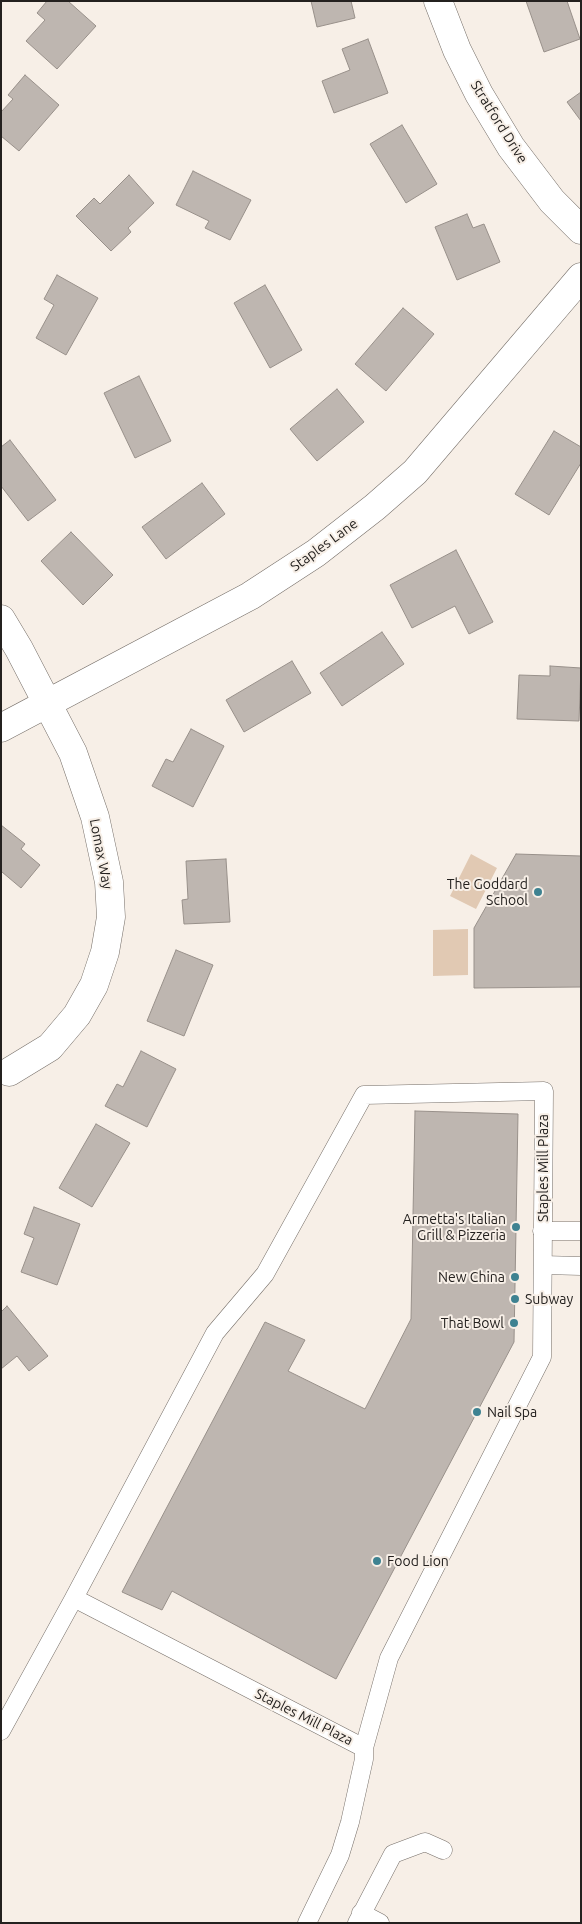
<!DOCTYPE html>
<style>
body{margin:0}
#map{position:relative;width:582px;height:1924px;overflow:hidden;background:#f7efe7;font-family:Ubuntu,sans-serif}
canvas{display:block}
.frame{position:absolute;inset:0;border:2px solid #24211f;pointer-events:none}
</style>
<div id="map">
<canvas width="582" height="1924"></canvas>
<div class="frame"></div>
</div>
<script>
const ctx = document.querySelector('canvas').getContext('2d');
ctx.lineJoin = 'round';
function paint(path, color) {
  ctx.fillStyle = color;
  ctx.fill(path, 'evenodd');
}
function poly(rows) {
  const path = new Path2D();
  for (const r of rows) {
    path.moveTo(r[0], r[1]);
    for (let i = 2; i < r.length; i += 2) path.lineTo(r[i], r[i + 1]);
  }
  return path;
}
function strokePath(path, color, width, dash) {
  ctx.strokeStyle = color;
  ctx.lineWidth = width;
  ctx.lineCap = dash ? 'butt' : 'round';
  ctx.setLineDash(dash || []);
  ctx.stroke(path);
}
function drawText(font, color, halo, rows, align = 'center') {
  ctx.font = font + ' Ubuntu,sans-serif';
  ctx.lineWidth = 4;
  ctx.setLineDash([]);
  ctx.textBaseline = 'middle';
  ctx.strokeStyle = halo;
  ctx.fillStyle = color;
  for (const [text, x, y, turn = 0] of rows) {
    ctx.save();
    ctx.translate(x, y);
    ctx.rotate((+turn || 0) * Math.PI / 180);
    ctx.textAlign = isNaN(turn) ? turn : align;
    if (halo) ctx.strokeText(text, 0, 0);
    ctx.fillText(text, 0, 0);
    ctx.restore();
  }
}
const green = poly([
 [471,854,497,868,476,909,450,896],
 [468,929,468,975,433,976,433,930]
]);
const building = poly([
 [47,1,68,1,96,26,57,69,26,41,45,20,37,13,47,1],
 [311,1,351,1,355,18,317,27,311,1],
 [526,1,567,1,580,39,544,52,526,1],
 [368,39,388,93,334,113,322,81,350,70,342,49,368,39],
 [25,75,59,105,19,151,1,136,1,112,13,99,8,95,25,75],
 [581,92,581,121,567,102,581,92],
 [402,125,437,184,406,203,370,144,402,125],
 [193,171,251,200,230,240,205,228,209,221,176,205,193,171],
 [129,175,154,203,128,228,131,232,111,251,76,216,94,198,100,204,129,175],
 [467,214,473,228,484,224,500,262,457,280,435,227,467,214],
 [57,275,98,298,66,355,36,338,54,305,44,299,57,275],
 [265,285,302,350,270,368,234,303,265,285],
 [403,308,434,334,386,391,355,364,403,308],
 [139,376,171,441,135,458,104,393,139,376],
 [337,389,364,422,317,461,290,429,337,389],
 [554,431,581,447,581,463,549,515,515,494,554,431],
 [10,440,56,500,28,521,1,486,1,447,10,440],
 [202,483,225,514,166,559,142,527,202,483],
 [71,532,113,575,83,605,41,561,71,532],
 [456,550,493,622,469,634,455,606,412,628,390,585,456,550],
 [382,632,404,664,342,706,320,673,382,632],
 [292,661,311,693,244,732,226,700,292,661],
 [550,666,581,668,579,721,517,719,519,675,550,676,550,666],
 [191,729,224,746,193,807,152,786,166,759,173,762,191,729],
 [1,825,25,844,21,849,40,865,21,888,2,872,1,873,1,825],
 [516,854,581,856,581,987,474,988,474,928,516,854],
 [226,859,230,922,184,924,182,900,188,899,186,861,226,859],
 [176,950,213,965,184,1036,147,1021,176,950],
 [141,1051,176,1069,147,1127,105,1106,117,1084,123,1087,141,1051],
 [415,1111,518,1114,514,1342,336,1679,172,1591,162,1610,122,1592,265,1322,305,1340,288,1371,365,1409,411,1319,415,1111],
 [96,1124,130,1143,92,1207,59,1188,96,1124],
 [34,1207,80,1224,57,1285,21,1272,34,1238,24,1234,34,1207],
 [7,1306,48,1356,29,1371,17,1356,1,1369,1,1312,7,1306]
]);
const service = poly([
 [542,1231,581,1231],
 [543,1265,581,1266],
 [74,1598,215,1333,265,1274,364,1095,544,1091,542,1357,389,1658,364,1748,364,1759,350,1822,340,1855,307,1923],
 [1,1731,74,1598,364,1748],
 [361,1913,380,1923],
 [357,1923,393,1854,425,1842,443,1850]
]);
const minor = poly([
 [438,1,457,50,479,94,511,147,552,201,581,230],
 [1,619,19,649,73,753,95,817,109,882,111,917,105,952,94,985,77,1015,50,1047,9,1072],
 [1,728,250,596,316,553,375,507,415,472,581,277]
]);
const markers = [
 [538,892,5,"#3e8291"],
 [516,1227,5,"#3e8291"],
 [515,1277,5,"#3e8291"],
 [515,1299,5,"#3e8291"],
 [514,1323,5,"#3e8291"],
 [477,1412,5,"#3e8291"],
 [377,1561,5,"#3e8291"]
];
const streetNames = [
 ["Stratford Drive",499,122,58],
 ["Staples Lane",324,545,-36],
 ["Lomax Way",101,854,79],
 ["Staples Mill Plaza",543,1168,-90],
 ["Staples Mill Plaza",304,1717,27]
];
const poiNames = [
 ["The Goddard",528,884],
 ["School",528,900],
 ["Armetta's Italian",506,1219],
 ["Grill & Pizzeria",506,1235],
 ["New China",505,1277],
 ["Subway",525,1299,"left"],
 ["That Bowl",504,1323],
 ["Nail Spa",487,1412,"left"],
 ["Food Lion",387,1561,"left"]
];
paint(green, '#e1c9b3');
paint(building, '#beb6b0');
strokePath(building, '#98908a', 1);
strokePath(service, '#766f69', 19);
strokePath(minor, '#766f69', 29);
strokePath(service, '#fff', 18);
strokePath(minor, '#fff', 28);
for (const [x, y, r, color] of markers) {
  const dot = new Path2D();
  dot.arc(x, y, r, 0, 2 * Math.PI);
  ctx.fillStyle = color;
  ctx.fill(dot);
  strokePath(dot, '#f7efe7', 2);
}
drawText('14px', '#24211f', '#f7efe7', streetNames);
drawText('14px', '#24211f', '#f7efe7', poiNames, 'right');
</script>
